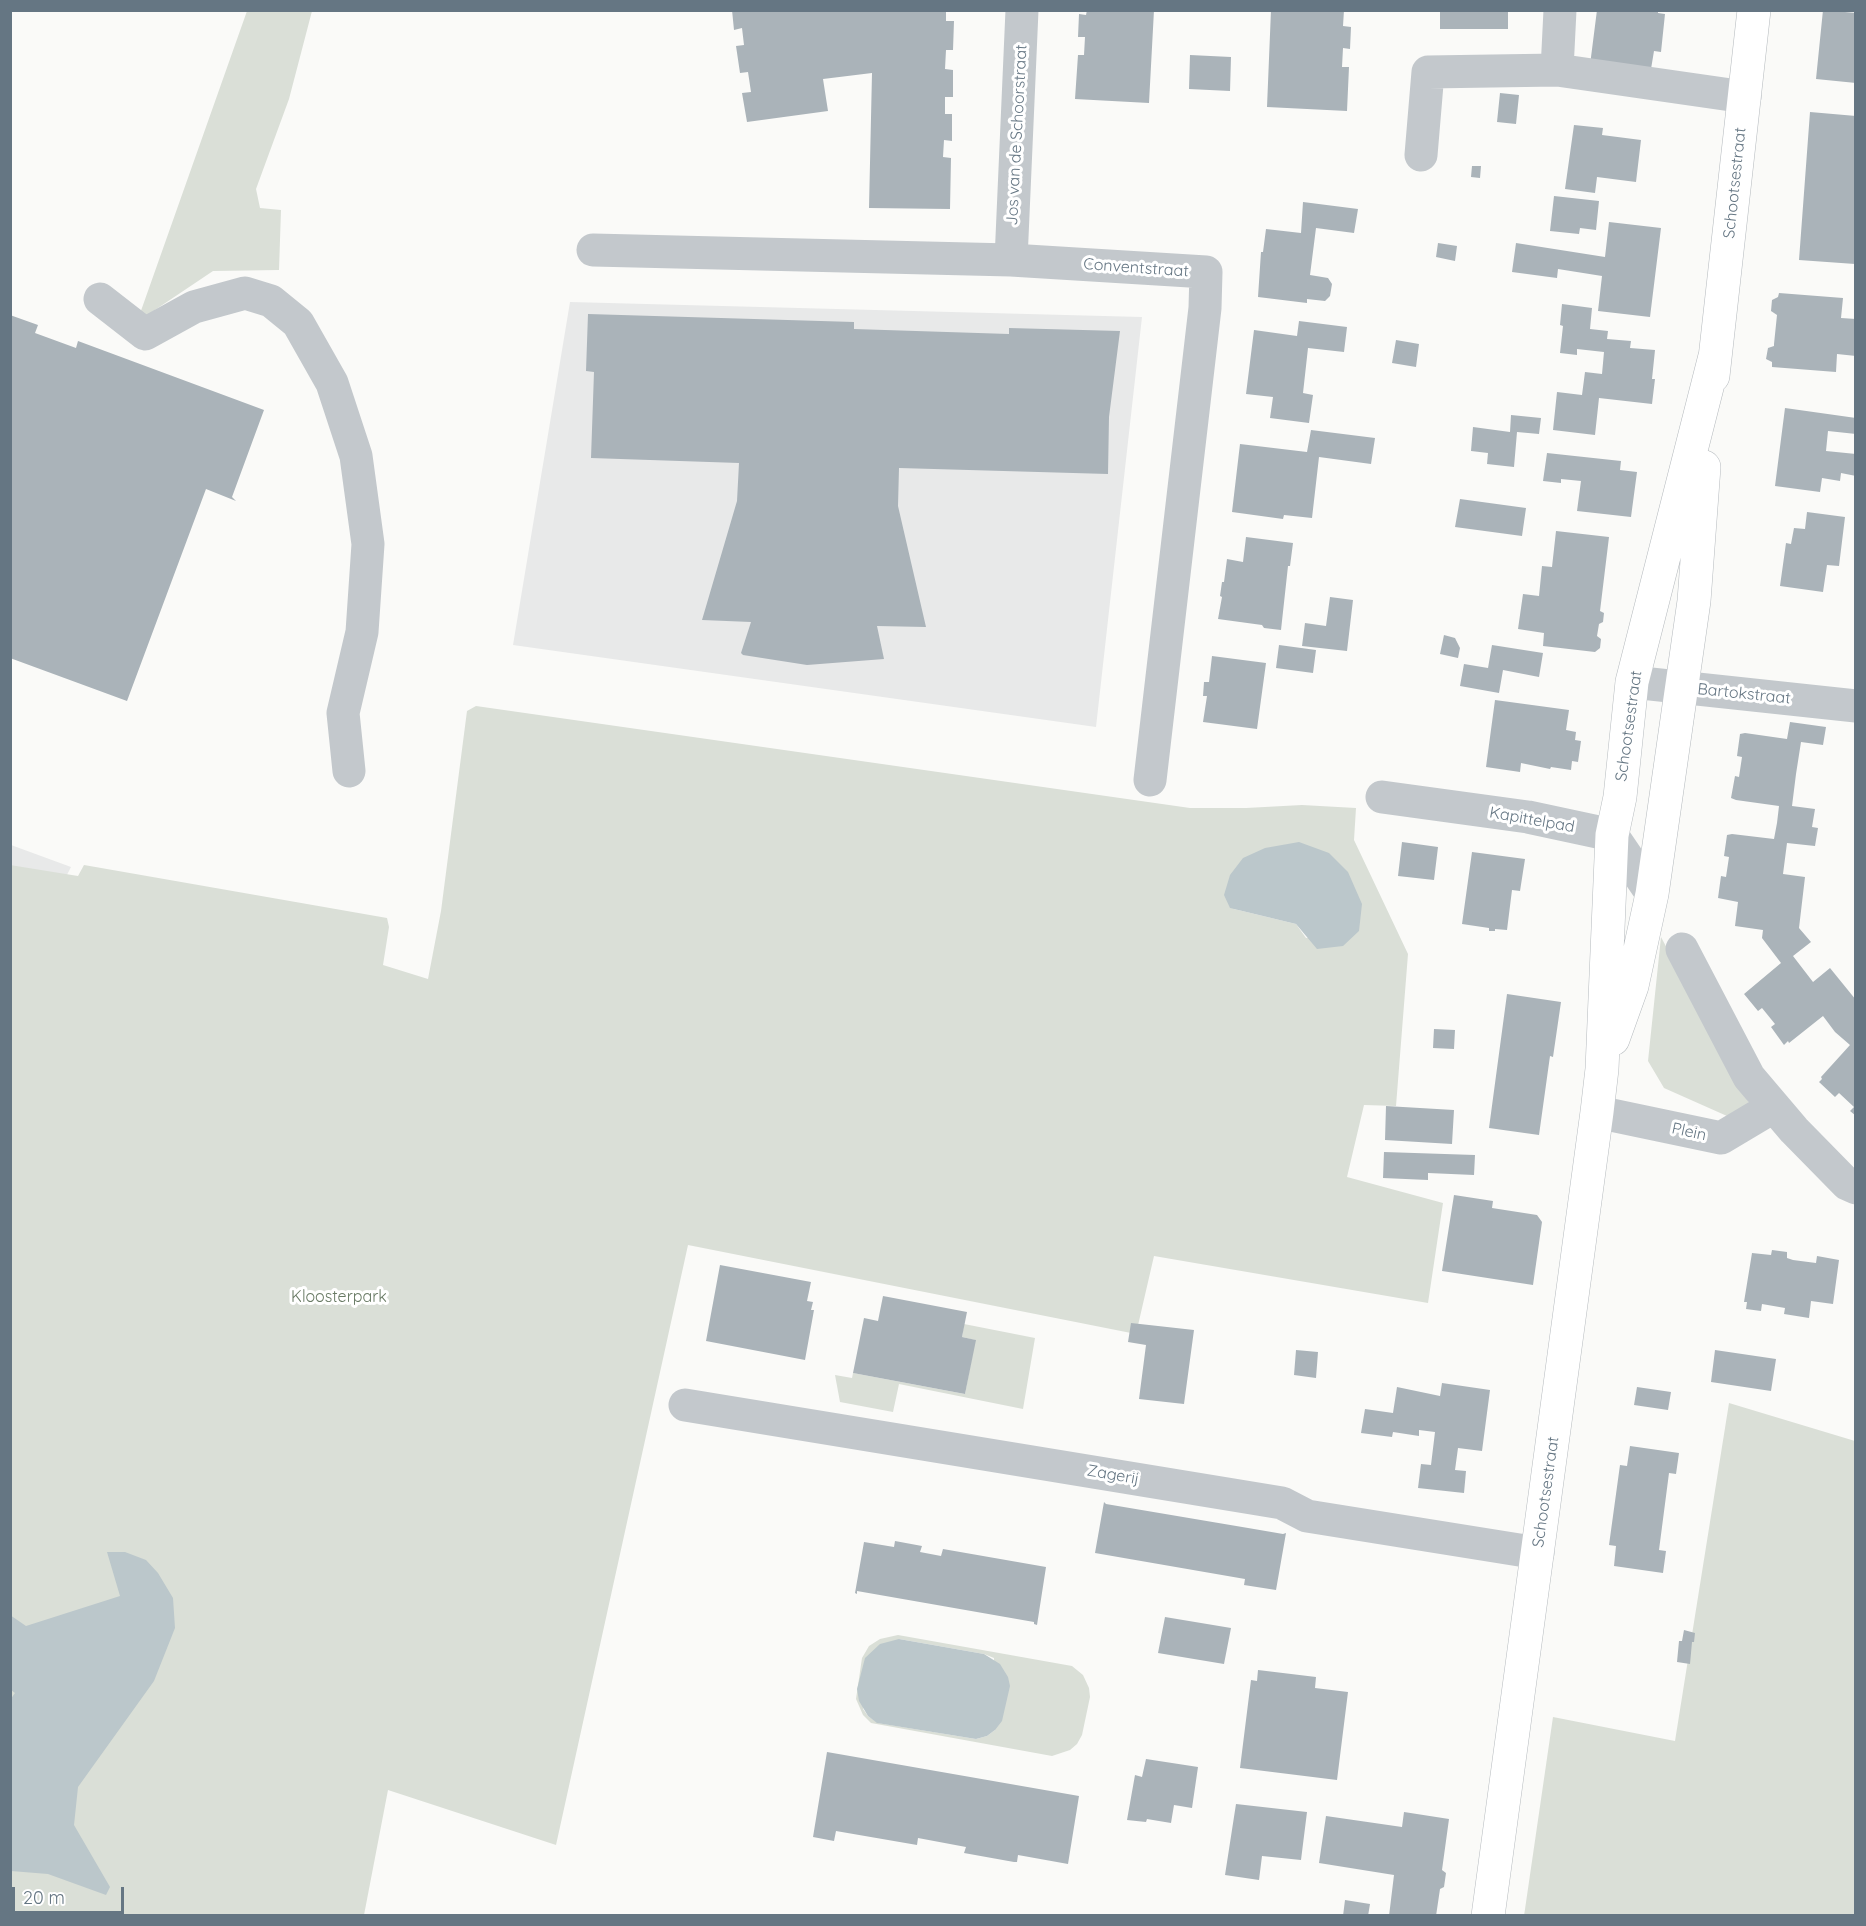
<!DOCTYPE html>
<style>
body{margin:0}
#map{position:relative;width:1866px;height:1926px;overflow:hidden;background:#fafaf8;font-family:Quicksand,sans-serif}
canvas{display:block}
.frame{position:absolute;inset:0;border:12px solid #657683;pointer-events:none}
.scale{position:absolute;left:12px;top:1887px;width:112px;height:27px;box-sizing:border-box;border:3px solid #657683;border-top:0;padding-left:8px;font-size:18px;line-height:21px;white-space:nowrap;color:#657683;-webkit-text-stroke:4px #fff;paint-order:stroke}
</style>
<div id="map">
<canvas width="1866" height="1926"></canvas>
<div class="frame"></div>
<div class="scale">20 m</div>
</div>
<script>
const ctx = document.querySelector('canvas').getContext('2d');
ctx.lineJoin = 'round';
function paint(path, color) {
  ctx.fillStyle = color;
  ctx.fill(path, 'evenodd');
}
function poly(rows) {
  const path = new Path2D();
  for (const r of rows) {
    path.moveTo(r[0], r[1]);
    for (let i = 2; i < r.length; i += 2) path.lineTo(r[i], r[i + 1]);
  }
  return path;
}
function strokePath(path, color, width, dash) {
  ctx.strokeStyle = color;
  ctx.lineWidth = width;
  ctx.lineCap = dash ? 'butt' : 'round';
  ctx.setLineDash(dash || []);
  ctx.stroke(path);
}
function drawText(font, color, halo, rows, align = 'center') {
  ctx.font = font + ' Quicksand,sans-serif';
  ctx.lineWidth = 6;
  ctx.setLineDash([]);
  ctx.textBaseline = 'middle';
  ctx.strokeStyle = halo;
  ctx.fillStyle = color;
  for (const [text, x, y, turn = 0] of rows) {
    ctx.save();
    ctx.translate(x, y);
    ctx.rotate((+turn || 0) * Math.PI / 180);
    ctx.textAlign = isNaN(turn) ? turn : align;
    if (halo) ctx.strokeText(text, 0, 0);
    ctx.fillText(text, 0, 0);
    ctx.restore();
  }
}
const built = poly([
 [570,302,1142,317,1096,727,513,645],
 [11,845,71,867,11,985]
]);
const green = poly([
 [247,11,312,11,289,99,256,189,260,208,281,210,279,270,213,271,137,322],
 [476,706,1190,808,1246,808,1302,805,1356,808,1354,840,1408,954,1396,1106,1364,1105,1347,1177,1443,1203,1428,1303,1154,1256,1136,1334,688,1245,556,1845,388,1790,364,1915,11,1915,10,865,78,876,84,865,387,918,389,927,383,965,428,979,441,911,467,711],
 [1230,908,1359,931,1306,938,1296,924],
 [1661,937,1749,1103,1745,1124,1664,1088,1648,1061],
 [964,1324,1035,1338,1023,1409,899,1384,893,1412,840,1402,835,1375,852,1378,853,1373,965,1394,975,1340,962,1337],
 [1729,1403,1855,1441,1855,1915,1524,1916,1553,1717,1675,1741],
 [898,1635,1072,1666,1083,1675,1089,1688,1090,1697,1082,1735,1077,1744,1070,1750,1052,1756,871,1723,863,1715,856,1699,862,1658,869,1646,880,1639],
 [899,1639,984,1654,994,1658,995,1730,987,1736,976,1739,878,1723,868,1716,863,1709]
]);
const water = poly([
 [1299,842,1329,853,1348,872,1362,904,1359,931,1343,946,1317,949,1296,924,1230,908,1224,895,1230,875,1243,858,1265,848],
 [107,1552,125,1552,146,1560,158,1573,173,1598,175,1628,154,1681,78,1787,74,1825,110,1887,106,1895,48,1874,11,1871,10,1700,15,1693,11,1690,10,1615,26,1626,120,1596],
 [899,1639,984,1654,1000,1664,1008,1677,1010,1686,1002,1721,995,1730,987,1736,976,1739,877,1723,868,1716,859,1701,857,1689,865,1658,880,1644]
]);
const building = poly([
 [732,10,946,10,946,21,954,21,953,50,946,50,945,69,953,70,953,97,945,97,945,114,952,114,952,141,944,140,943,157,951,158,950,209,869,208,872,73,823,79,828,111,747,122,742,93,751,92,748,72,740,73,736,46,744,45,742,28,734,30],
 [1087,10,1154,10,1149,103,1075,99,1078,55,1084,55,1085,37,1078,37,1079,14,1086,15],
 [1271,10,1344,10,1343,26,1351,27,1350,49,1343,48,1342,67,1349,67,1347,111,1267,107],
 [1440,10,1508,10,1508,29,1440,29],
 [1597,10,1658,10,1658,13,1665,14,1661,52,1654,51,1651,69,1590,65],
 [1823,10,1856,13,1856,83,1816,79],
 [1190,55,1231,57,1230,91,1189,89],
 [1500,93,1519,95,1516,124,1497,122],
 [1810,112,1856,116,1855,264,1799,260],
 [1574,125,1603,128,1602,135,1641,140,1636,182,1597,177,1595,193,1565,189],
 [1472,166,1481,166,1480,178,1471,177],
 [1554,196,1599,201,1596,230,1580,228,1579,234,1550,231],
 [1303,202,1358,209,1354,233,1316,228,1310,275,1328,278,1332,284,1330,296,1325,301,1307,299,1307,303,1258,297,1261,252,1263,252,1266,229,1301,233],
 [1609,222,1661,228,1650,317,1598,311,1602,276,1558,269,1557,278,1512,272,1516,243,1605,257],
 [1438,243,1457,246,1455,261,1436,257],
 [1779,293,1843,298,1841,318,1856,319,1856,356,1837,354,1836,372,1772,367,1772,362,1766,359,1768,348,1774,346,1774,344,1777,315,1771,311,1772,300,1778,297],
 [1562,304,1592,308,1590,329,1608,331,1607,339,1631,341,1630,348,1655,350,1652,379,1655,379,1652,404,1599,398,1595,435,1553,430,1557,392,1582,395,1585,372,1602,374,1604,352,1577,349,1577,355,1560,353,1563,326,1560,325],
 [588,314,854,322,854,329,1009,334,1009,328,1120,331,1109,417,1108,474,899,468,898,506,926,627,877,626,884,659,807,665,743,655,741,653,751,622,702,620,737,501,739,463,591,458,594,372,586,371],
 [10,315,38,325,35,333,76,348,78,341,264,410,232,497,236,501,206,489,127,701,10,658],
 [1299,321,1347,327,1344,352,1308,348,1303,393,1313,395,1309,423,1270,418,1273,397,1246,394,1254,330,1297,336],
 [1396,340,1419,344,1416,367,1392,363],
 [1785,408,1856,418,1856,434,1828,431,1826,451,1856,454,1856,476,1841,473,1840,481,1822,478,1820,492,1775,486],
 [1511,415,1541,418,1539,434,1517,432,1514,467,1487,464,1488,453,1471,451,1473,427,1510,432],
 [1311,430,1375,438,1371,464,1319,457,1312,518,1284,515,1283,519,1232,512,1240,444,1307,452],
 [1547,453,1621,461,1620,470,1637,472,1631,517,1577,511,1581,481,1561,479,1561,483,1543,481],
 [1460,499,1526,508,1522,536,1455,527],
 [1807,512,1845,517,1839,566,1827,565,1823,592,1780,586,1786,543,1791,544,1794,528,1805,529],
 [1556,531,1609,537,1600,611,1604,613,1603,622,1599,624,1597,636,1601,639,1600,648,1595,652,1543,646,1544,633,1518,629,1523,594,1539,596,1542,566,1552,567],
 [1246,537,1293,543,1290,566,1288,566,1281,630,1264,628,1262,625,1218,619,1222,597,1220,596,1222,582,1224,582,1227,559,1243,562],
 [1330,597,1353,600,1347,651,1302,646,1305,623,1326,626],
 [1444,635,1455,638,1460,648,1458,658,1440,654],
 [1279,645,1316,650,1313,673,1276,668],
 [1492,645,1543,653,1539,677,1503,670,1499,693,1460,686,1464,664,1488,668],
 [1212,656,1266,663,1257,729,1203,722,1207,696,1203,696,1204,682,1209,682],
 [1495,700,1569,710,1566,730,1576,732,1575,740,1581,741,1578,762,1572,761,1571,770,1551,767,1550,769,1521,763,1520,772,1486,767],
 [1790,722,1826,727,1823,745,1801,742,1796,774,1792,806,1815,809,1812,827,1818,828,1815,846,1787,843,1783,874,1805,877,1799,928,1811,942,1793,956,1813,982,1830,968,1856,1000,1856,1116,1850,1111,1854,1107,1839,1093,1835,1097,1819,1082,1822,1079,1821,1077,1850,1045,1835,1032,1823,1016,1789,1043,1788,1041,1784,1045,1771,1027,1775,1024,1762,1008,1758,1011,1744,994,1781,963,1762,938,1763,930,1735,926,1738,902,1718,898,1721,876,1726,877,1729,857,1724,856,1727,835,1732,834,1774,839,1777,823,1779,806,1736,800,1731,798,1735,776,1739,777,1742,757,1737,756,1740,734,1745,733,1787,739],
 [1402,842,1438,847,1434,880,1398,876],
 [1472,852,1525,859,1520,891,1512,890,1507,930,1495,929,1495,931,1489,931,1489,928,1462,924],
 [1507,994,1561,1002,1553,1057,1550,1056,1539,1135,1489,1128],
 [1434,1029,1455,1030,1454,1049,1433,1048],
 [1386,1106,1454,1110,1452,1144,1385,1140],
 [1384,1152,1475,1155,1474,1175,1428,1173,1428,1180,1383,1178],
 [1454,1195,1493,1201,1492,1208,1537,1215,1542,1222,1533,1285,1442,1271],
 [1772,1250,1787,1252,1787,1258,1793,1260,1816,1263,1817,1256,1839,1260,1833,1304,1811,1301,1809,1318,1784,1314,1785,1308,1762,1304,1761,1311,1746,1309,1747,1302,1744,1302,1752,1253,1771,1255],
 [720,1265,811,1282,807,1301,813,1302,811,1310,814,1310,805,1360,706,1341],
 [883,1296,967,1312,962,1337,976,1340,965,1394,853,1373,864,1318,878,1321],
 [1131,1323,1194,1330,1184,1404,1139,1399,1146,1345,1128,1342],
 [1296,1350,1318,1352,1316,1378,1294,1375],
 [1715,1350,1776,1359,1771,1391,1711,1382],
 [1442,1383,1490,1390,1482,1451,1458,1448,1455,1470,1466,1471,1464,1493,1418,1488,1421,1464,1431,1465,1435,1432,1419,1430,1419,1436,1393,1432,1392,1437,1361,1433,1365,1409,1393,1413,1397,1387,1440,1396],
 [1637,1387,1671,1392,1668,1410,1634,1405],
 [1630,1446,1679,1453,1676,1474,1669,1473,1659,1550,1666,1551,1663,1573,1614,1566,1616,1546,1609,1545,1620,1465,1627,1466],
 [1104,1502,1106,1504,1254,1529,1283,1534,1286,1533,1276,1590,1244,1585,1245,1579,1095,1553],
 [895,1541,922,1546,920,1552,941,1556,943,1549,1046,1567,1037,1625,1034,1624,1034,1622,857,1591,857,1594,855,1593,864,1542,894,1547],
 [1165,1617,1231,1628,1224,1664,1158,1653],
 [1684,1630,1695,1633,1694,1642,1692,1642,1690,1664,1677,1662,1679,1641,1682,1641],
 [1258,1670,1316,1677,1315,1688,1348,1692,1337,1780,1240,1768,1251,1680,1257,1681],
 [827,1752,1079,1796,1068,1864,1018,1855,1017,1862,1014,1862,964,1853,966,1847,918,1838,917,1845,836,1831,834,1841,813,1837],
 [1146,1759,1198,1767,1192,1808,1174,1805,1171,1823,1147,1819,1146,1822,1127,1820,1135,1775,1142,1777],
 [1236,1804,1307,1812,1301,1860,1262,1856,1259,1880,1225,1875],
 [1404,1812,1449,1819,1442,1870,1446,1873,1444,1887,1440,1889,1436,1916,1389,1916,1394,1875,1319,1863,1326,1816,1402,1827],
 [1345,1900,1370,1904,1368,1916,1343,1916]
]);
const minor = poly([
 [1560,10,1557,70,1745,97],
 [1421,155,1428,72,1557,70],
 [593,250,1011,260,1206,272,1205,308,1150,780],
 [1011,260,1022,10],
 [100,299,145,334,194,307,245,293,271,301,298,323,332,383,356,456,368,544,362,632,343,713,349,771],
 [1632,682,1856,706],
 [1382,797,1528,817,1612,835,1652,894],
 [1682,949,1749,1077,1794,1130,1847,1184,1856,1188],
 [1597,1112,1721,1138,1773,1107],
 [685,1405,1282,1503,1307,1516,1538,1553]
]);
const major = poly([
 [1713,376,1754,10],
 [1613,1039,1632,986,1652,894,1694,601,1704,467],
 [1488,1916,1597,1112,1602,1069,1612,835,1620,797,1632,682,1715,356]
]);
const streetNames = [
 ["Jos van de Schoorstraat",1017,135,-87],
 ["Schootsestraat",1735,183,-84],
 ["Conventstraat",1136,268,4],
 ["Bartokstraat",1744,694,6],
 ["Schootsestraat",1629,726,-82],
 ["Kapittelpad",1532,820,10],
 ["Plein",1689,1132,12],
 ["Zagerij",1113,1475,10],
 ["Schootsestraat",1546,1492,-82]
];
const parkNames = [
 ["Kloosterpark",339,1297]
];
paint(built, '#e8e9e9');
paint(green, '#dadfd7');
paint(water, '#bbc7cb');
paint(building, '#aab3b9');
strokePath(major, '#b5babe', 34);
strokePath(minor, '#c3c8cc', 33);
strokePath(major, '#fff', 33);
drawText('16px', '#657683', '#fff', streetNames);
drawText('16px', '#687a64', '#fff', parkNames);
</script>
